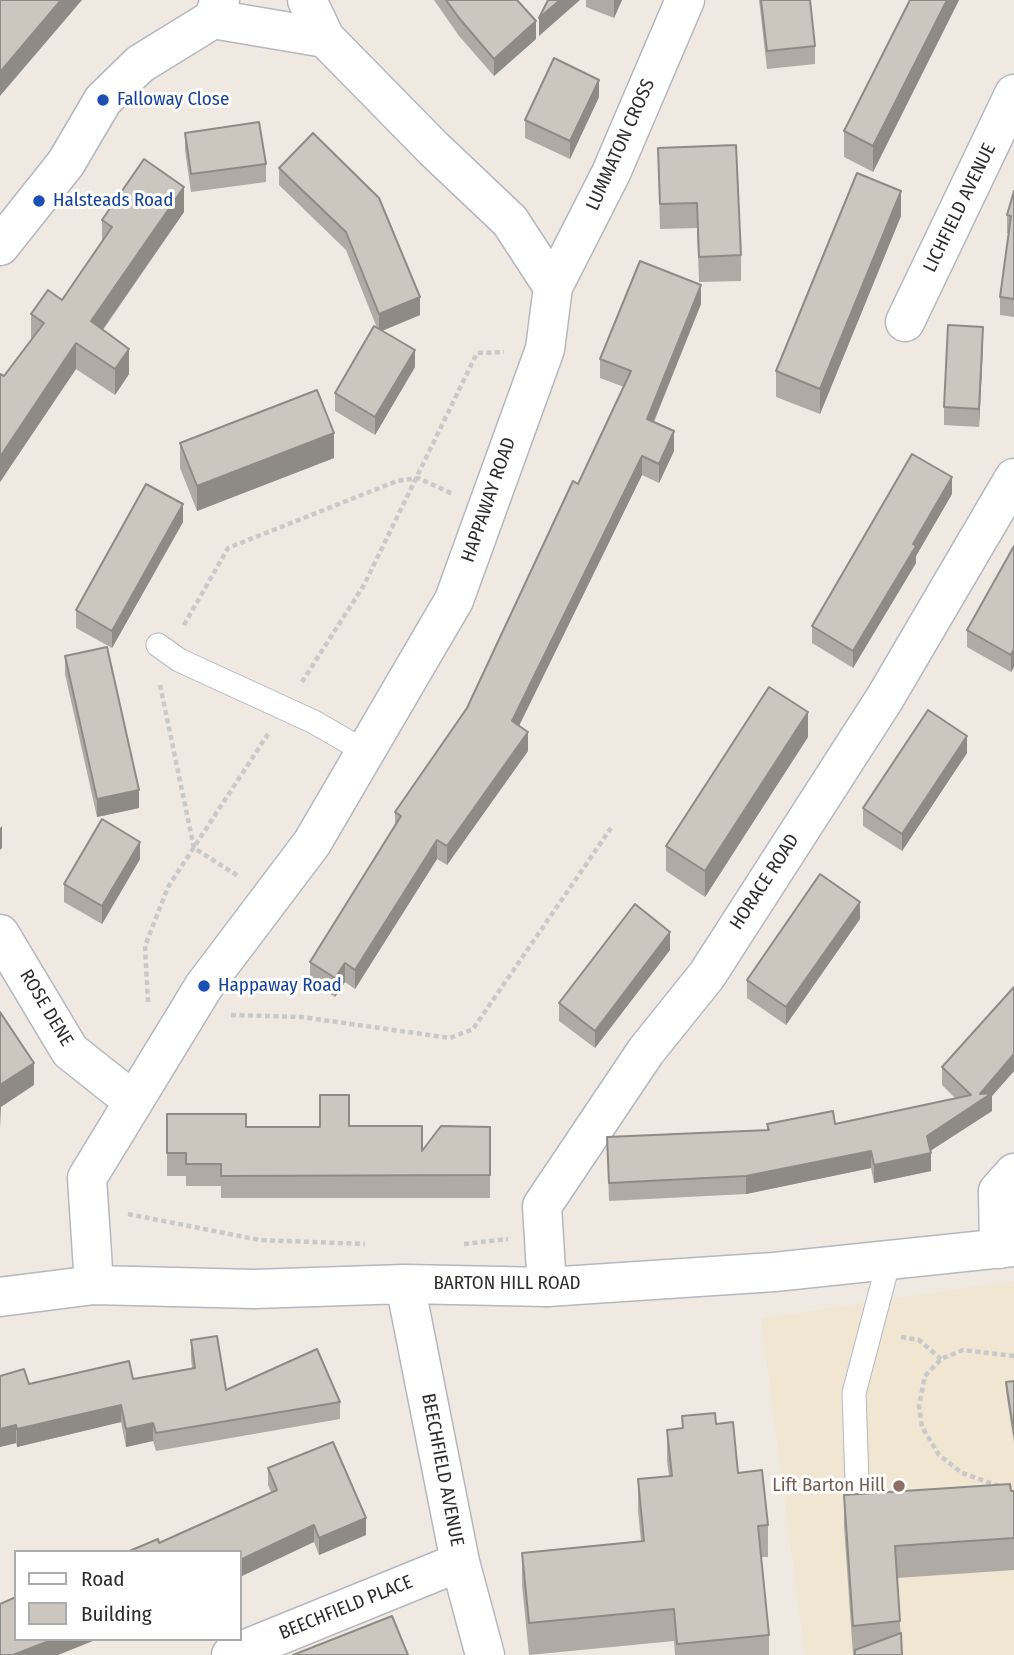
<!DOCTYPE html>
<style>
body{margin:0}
#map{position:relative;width:1014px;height:1655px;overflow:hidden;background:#efe9e1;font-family:"Fira Sans Condensed",sans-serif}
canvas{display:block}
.legend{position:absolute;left:14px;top:1550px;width:228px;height:91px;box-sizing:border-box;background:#fff;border:2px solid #ababab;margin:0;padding:9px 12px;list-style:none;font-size:21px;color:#2e2e2e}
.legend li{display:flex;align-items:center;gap:14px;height:35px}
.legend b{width:35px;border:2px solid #ababab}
</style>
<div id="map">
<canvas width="1014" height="1655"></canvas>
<ul class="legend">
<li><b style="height:9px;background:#fff"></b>Road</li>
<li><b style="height:19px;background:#cbc7bf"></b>Building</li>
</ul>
</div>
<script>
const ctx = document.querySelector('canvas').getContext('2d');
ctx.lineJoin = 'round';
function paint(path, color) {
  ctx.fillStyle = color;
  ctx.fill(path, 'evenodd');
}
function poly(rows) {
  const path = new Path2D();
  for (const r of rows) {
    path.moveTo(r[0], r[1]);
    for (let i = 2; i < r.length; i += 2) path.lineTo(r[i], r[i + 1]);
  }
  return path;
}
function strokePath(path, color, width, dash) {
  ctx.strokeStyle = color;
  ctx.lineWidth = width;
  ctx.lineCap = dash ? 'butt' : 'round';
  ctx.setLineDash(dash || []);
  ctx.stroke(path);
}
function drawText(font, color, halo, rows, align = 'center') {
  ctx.font = font + ' "Fira Sans Condensed",sans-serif';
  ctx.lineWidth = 6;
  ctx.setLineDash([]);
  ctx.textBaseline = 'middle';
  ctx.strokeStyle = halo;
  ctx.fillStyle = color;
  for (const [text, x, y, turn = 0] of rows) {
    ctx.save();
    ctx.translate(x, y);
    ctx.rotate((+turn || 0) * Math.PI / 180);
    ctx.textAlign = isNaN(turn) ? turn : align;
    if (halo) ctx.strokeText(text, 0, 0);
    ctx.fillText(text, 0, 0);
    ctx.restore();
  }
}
const education = poly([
 [1014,1281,1014,1655,805,1655,761,1318]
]);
const path = poly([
 [184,625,228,548,397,481,418,478,453,494],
 [302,682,364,585,477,353,504,352],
 [160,685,194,848,238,876],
 [148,1002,145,946,168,887,268,734],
 [231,1015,302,1017,450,1038,473,1029,611,828],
 [128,1214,260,1240,365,1244],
 [464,1244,508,1239],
 [901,1337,919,1340,941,1359],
 [999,1486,962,1473,939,1455,922,1427,919,1406,925,1376,941,1359,963,1350,1014,1356]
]);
const lane = poly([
 [158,645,179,660,314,722,366,752],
 [857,1482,854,1393,889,1260]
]);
const street = poly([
 [220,0,213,19,325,38],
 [307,0,325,38,434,149,510,221,553,287],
 [0,246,66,163,103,100,140,64,213,19],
 [905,322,1014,94],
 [0,934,70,1051,133,1101],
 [999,1249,998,1191,1014,1173],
 [94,1285,87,1178,204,986,312,843,454,600,545,349,553,287,611,173,685,0],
 [547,1287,542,1206,646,1051,707,975,885,698,1014,478],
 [231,1655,460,1562]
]);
const secondary = poly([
 [405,1284,460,1562,485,1655],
 [0,1297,94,1285,254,1289,405,1284,547,1287,774,1272,1014,1247]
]);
const wall = poly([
 [434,0,517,0,536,39,494,76,459,36],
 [586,0,622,0,614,18,586,7],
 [759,0,810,0,815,46,815,64,767,69],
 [910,0,959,0,873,172,844,157,844,131],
 [599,97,570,159,525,138,525,120],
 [185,133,266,164,266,182,191,192,185,150],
 [313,133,420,315,382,331,415,367,375,435,335,411,335,393,377,328,346,250,279,185,279,168],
 [658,148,741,255,741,281,699,282,697,228,660,229],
 [1014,191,1014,317,1000,315,1000,297,1009,233,1007,233,1007,215],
 [184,212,103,330,129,374,115,395,76,369,0,482,0,374,4,376,31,340,31,314,62,300,102,242,102,220],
 [901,216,820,414,776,397,776,371],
 [701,304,654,422,674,451,659,483,642,475,519,726,528,751,447,865,437,859,355,989,345,982,335,997,310,981,310,962,395,826,395,812,467,708,578,484,624,387,600,378,600,359],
 [983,345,979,427,944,425,944,407],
 [180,443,334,458,197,511,180,468],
 [952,494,916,556,916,563,853,668,812,643,812,626],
 [183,522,112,648,76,628,76,610],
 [1014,546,1014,667,1011,672,967,647,967,630],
 [65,656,139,808,97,817,65,674],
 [808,737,705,897,666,871,666,846],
 [967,753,902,851,863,826,863,808],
 [140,859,102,924,64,902,64,884],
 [860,919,786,1025,747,998,747,980],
 [670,950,595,1048,559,1021,559,1003],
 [1014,987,1014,1071,992,1096,992,1111,930,1151,931,1171,874,1183,871,1168,746,1194,609,1201,607,1137,767,1130,767,1124,835,1124,956,1099,942,1085,942,1067],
 [167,1114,246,1127,349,1126,422,1151,490,1127,490,1198,221,1198,221,1186,186,1186,186,1176,167,1176],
 [191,1340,226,1390,340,1402,340,1419,156,1451,153,1441,126,1447,121,1422,17,1447,16,1443,0,1447,0,1376,29,1384,133,1379,192,1368,191,1358],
 [1014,1381,1014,1443,1006,1391,1006,1382],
 [682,1416,716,1424,738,1473,768,1525,768,1557,761,1557,769,1635,769,1655,675,1655,674,1641,529,1655,522,1585,522,1553,641,1541,638,1511,638,1479,669,1476,667,1461,667,1430,682,1428],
 [268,1468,366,1535,319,1555,314,1542,159,1543,271,1492,268,1485],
 [1011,1491,1014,1491,1014,1570,897,1578,902,1655,853,1655,844,1526,844,1495]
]);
const shadedWall = poly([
 [61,0,82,0,0,96,0,72],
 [560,0,580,0,539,36,539,18],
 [614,0,622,0,614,18],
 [947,0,959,0,873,172,873,146],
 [536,21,536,39,494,76,494,59],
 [599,80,599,97,570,159,570,141],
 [184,187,184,212,91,346,91,321],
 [901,191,901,216,820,414,820,389],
 [701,285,701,304,647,438,647,419],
 [420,297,420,315,379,332,379,314],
 [983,327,983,345,979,427,979,409],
 [76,343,76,369,0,482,0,457],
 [129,349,129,374,115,395,115,369],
 [415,350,415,367,375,435,375,417],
 [674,431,674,451,659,483,659,464],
 [334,433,334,458,197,511,197,486],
 [642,456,642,475,512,740,512,721],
 [952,477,952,494,916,556,916,563,853,668,853,651],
 [183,504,183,522,112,648,112,631],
 [1014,649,1014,667,1011,672,1011,655],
 [808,712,808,737,705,897,705,871],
 [528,732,528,751,447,865,447,846],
 [967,736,967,753,902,851,902,834],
 [139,790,139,808,97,817,97,799],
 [2,826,2,848,0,850,0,828],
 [437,840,437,859,355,989,355,970],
 [140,842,140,859,102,924,102,906],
 [860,902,860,919,786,1025,786,1007],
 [670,932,670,950,595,1048,595,1031],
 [345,963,345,982,335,997,335,978],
 [1014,1054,1014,1071,992,1096,992,1111,927,1153,927,1136,980,1094],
 [34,1063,34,1085,1,1107,0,1128,0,1085],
 [871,1151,871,1168,746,1194,746,1176],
 [931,1153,931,1171,874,1183,874,1165],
 [121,1405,121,1422,17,1447,17,1429],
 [153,1423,153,1441,126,1447,126,1429],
 [16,1425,16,1443,0,1447,0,1429],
 [366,1518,366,1535,319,1555,319,1538],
 [314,1525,314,1542,240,1577,240,1560],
 [54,1639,98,1639,58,1655,13,1655]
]);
const building = poly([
 [0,0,61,0,0,72,0,0],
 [446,0,517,0,536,21,494,59,459,18,446,0],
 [548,0,560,0,539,18,548,0],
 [761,0,810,0,815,46,767,51,761,0],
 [910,0,947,0,873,146,844,131,910,0],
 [554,58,599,80,570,141,525,120,554,58],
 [259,122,266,164,191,174,185,133,259,122],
 [313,133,379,198,420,297,379,314,346,232,279,168,313,133],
 [736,145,741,255,699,257,697,203,660,204,658,148,736,145],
 [144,159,184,187,91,321,129,349,115,369,76,343,0,457,0,374,4,376,44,323,31,314,48,290,62,300,112,227,102,220,144,159],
 [857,173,901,191,820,389,776,371,857,173],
 [1014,191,1014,299,1000,297,1011,216,1007,215,1014,191],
 [640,261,701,285,647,419,674,431,659,464,642,456,512,721,528,732,447,846,437,840,355,970,345,963,335,978,310,962,401,816,395,812,467,708,573,481,578,484,631,371,600,359,640,261],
 [948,325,983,327,979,409,944,407,948,325],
 [374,326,415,350,375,417,335,393,374,326],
 [317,390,334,433,197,486,180,443,317,390],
 [912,454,952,477,913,544,916,546,853,651,812,626,912,454],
 [146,484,183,504,112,631,76,610,146,484],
 [1014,546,1014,649,1011,655,967,630,1014,546],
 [107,647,139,790,97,799,65,656,107,647],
 [769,687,808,712,705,871,666,846,769,687],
 [928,710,967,736,902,834,863,808,928,710],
 [102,819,140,842,102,906,64,884,102,819],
 [820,874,860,902,786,1007,747,980,820,874],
 [635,904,670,932,595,1031,559,1003,635,904],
 [1014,987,1014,1054,980,1094,992,1093,927,1136,931,1153,874,1165,871,1151,746,1176,609,1183,607,1137,769,1130,767,1124,833,1111,835,1124,971,1095,942,1067,1014,987],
 [0,1012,34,1063,0,1085,0,1012],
 [320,1095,349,1095,349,1126,422,1126,422,1151,441,1126,490,1127,490,1175,221,1176,221,1164,186,1164,186,1153,167,1153,167,1114,246,1114,246,1127,320,1127,320,1095],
 [217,1336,226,1390,317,1349,340,1402,156,1433,153,1423,126,1429,121,1405,17,1429,16,1425,0,1429,0,1376,24,1369,29,1384,129,1361,133,1379,195,1368,191,1340,217,1336],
 [1014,1381,1014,1434,1006,1382,1014,1381],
 [715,1413,716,1424,733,1422,738,1473,762,1470,768,1525,758,1526,769,1635,677,1644,674,1609,529,1623,522,1553,644,1541,638,1479,672,1476,667,1430,683,1428,682,1416,715,1413],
 [333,1442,366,1518,319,1538,314,1525,240,1560,240,1552,127,1552,158,1539,159,1543,277,1490,268,1468,333,1442],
 [1010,1484,1011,1491,1014,1491,1014,1538,895,1546,900,1621,853,1626,844,1495,1010,1484],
 [16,1597,16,1639,54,1639,13,1655,0,1655,0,1604,16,1597],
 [392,1616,408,1655,293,1655,392,1616],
 [901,1633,902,1655,855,1655,855,1650,901,1633]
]);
const markers = [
 [103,100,7,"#1a4fb4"],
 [39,201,7,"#1a4fb4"],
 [204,986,7,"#1a4fb4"],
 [899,1486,7,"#8d6e63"]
];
const transitNames = [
 ["Falloway Close",117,100],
 ["Halsteads Road",53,201],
 ["Happaway Road",218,986]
];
const streetNames = [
 ["LUMMATON CROSS",621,145,-66],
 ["LICHFIELD AVENUE",960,208,-64],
 ["HAPPAWAY ROAD",489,500,-71],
 ["HORACE ROAD",765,882,-57],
 ["ROSE DENE",46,1008,59],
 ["BARTON HILL ROAD",507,1284],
 ["BEECHFIELD AVENUE",442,1470,79],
 ["BEECHFIELD PLACE",346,1608,-22]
];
const educationNames = [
 ["Lift Barton Hill",885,1486]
];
paint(education, '#f0e6d1');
strokePath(lane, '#b4b7c1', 25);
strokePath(street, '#b4b7c1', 41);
strokePath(secondary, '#b4b7c1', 41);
strokePath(path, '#c9c9c9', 4.5, [5, 3.5]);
strokePath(lane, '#fff', 23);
strokePath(street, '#fff', 38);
strokePath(secondary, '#fff', 38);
paint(wall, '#afaba4');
paint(shadedWall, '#8e8b86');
paint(building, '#cbc7bf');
strokePath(building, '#8e8b86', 2);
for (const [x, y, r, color] of markers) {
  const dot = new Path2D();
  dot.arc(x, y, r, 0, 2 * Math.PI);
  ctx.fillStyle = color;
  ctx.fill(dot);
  strokePath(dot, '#fff', 2.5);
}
drawText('19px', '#164399', '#fff', transitNames, 'left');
drawText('19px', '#2e2e2e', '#fff', streetNames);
drawText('19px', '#785e54', '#fff', educationNames, 'right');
</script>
